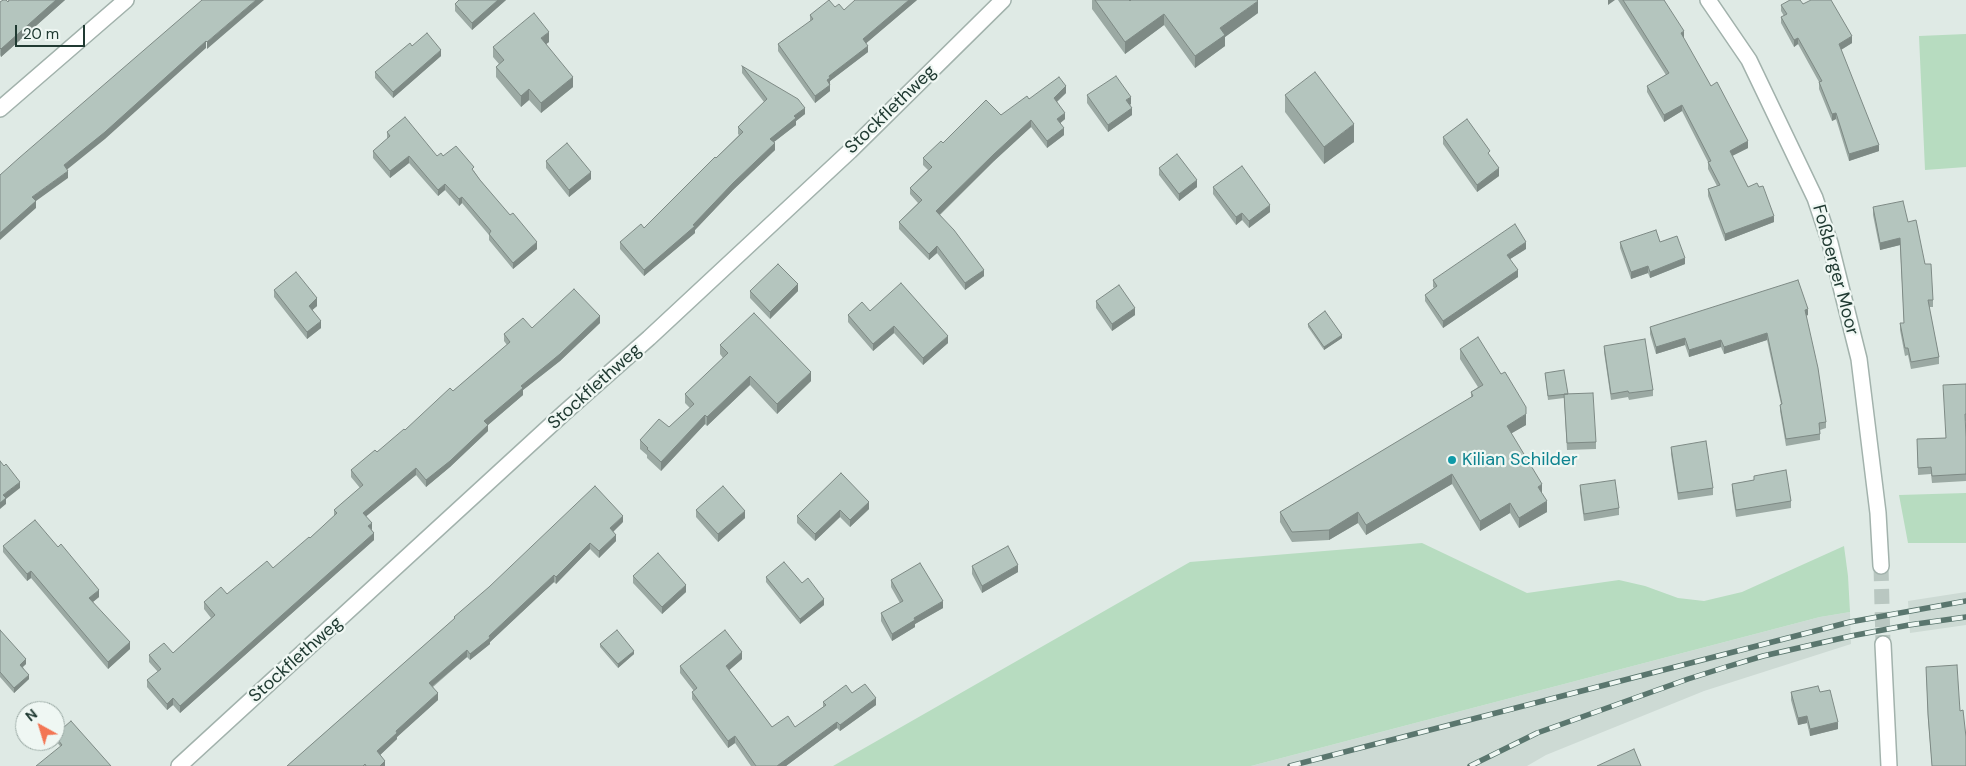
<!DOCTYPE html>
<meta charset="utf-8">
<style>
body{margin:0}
#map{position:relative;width:1966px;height:766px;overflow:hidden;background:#dfeae5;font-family:"DM Sans",sans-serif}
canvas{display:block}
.north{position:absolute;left:15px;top:701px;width:50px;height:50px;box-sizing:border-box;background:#eff7f3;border:1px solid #9caba6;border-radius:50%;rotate:321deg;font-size:14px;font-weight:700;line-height:20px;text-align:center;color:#203a32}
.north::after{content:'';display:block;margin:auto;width:18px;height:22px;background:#f37654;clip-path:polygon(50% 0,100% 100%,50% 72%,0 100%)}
.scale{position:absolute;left:15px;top:25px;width:70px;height:22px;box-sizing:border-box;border:2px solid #203a32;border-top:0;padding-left:6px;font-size:15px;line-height:18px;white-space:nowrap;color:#203a32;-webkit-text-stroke:4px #eff7f3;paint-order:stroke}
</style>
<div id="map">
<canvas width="1966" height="766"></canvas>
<div class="north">N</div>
<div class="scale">20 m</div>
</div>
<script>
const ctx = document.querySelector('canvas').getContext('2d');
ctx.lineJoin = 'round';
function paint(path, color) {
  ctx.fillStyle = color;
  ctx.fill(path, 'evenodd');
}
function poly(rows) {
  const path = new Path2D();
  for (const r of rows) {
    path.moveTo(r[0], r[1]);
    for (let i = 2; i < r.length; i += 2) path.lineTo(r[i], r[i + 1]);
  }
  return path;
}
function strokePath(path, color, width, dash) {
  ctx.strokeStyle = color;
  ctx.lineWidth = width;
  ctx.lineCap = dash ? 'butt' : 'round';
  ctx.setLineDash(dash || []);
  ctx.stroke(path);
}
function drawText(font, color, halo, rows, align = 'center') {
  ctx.font = font + ' "DM Sans",sans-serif';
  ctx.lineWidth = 4.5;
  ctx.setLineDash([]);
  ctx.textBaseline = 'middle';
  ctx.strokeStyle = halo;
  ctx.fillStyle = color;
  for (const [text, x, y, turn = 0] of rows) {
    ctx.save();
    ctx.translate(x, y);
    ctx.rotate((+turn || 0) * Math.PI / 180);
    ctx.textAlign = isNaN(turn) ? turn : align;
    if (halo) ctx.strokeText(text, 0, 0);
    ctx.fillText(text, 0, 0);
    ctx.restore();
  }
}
const built = poly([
 [1966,592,1966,625,1910,633,1908,601],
 [1850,612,1851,644,1704,691,1546,755,1527,766,1251,766,1820,617]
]);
const green = poly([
 [1966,34,1966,167,1925,170,1919,36],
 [1966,493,1966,543,1908,543,1899,495],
 [1422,543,1527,593,1619,580,1645,586,1678,598,1704,601,1742,592,1844,546,1848,576,1850,612,1820,617,1251,766,833,766,1190,562]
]);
const minorTunnel = poly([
 [1881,566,1883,644]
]);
const minor = poly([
 [1708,0,1749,60,1815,198,1830,243,1859,359,1878,513,1881,566],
 [0,109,126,0],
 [1883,644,1889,766],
 [179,766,564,413,649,338,850,151,1003,0]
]);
const rail = poly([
 [1290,766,1850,622,1966,601],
 [1470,766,1537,733,1688,679,1726,667,1763,656,1851,636,1909,625,1966,617]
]);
const wall = poly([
 [9,0,65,0,1,57,0,55,0,2,8,2],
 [506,0,472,30,455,11,455,4],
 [917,0,866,43,868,52,830,81,830,91,815,103,778,51,778,44,810,22,810,15,835,7,844,10],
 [1092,0,1129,0,1130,1,1258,13,1225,37,1225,46,1195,68,1164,25,1125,54,1092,9],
 [1618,0,1664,0,1684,37,1683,38,1711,86,1748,148,1732,156,1748,187,1774,222,1725,241,1708,196,1708,189,1717,186,1708,169,1708,162,1682,111,1664,122,1647,92,1647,86,1666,75],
 [1803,4,1852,43,1841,50,1879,151,1849,161,1836,119,1832,121,1819,89,1819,82,1798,44,1794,47,1781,23,1781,17,1784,16,1781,11,1781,5],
 [549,42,546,44,573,87,541,113,529,100,521,107,496,77,496,67,499,64,493,57,493,47],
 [412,46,441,56,393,98,375,78,375,72],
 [742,66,805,114,796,121,796,125,774,142,775,150,733,190,695,230,695,233,644,276,620,249,620,242,644,228,716,158,739,135,738,134,738,127,764,102,742,73],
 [1066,93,1057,102,1065,119,1060,123,1064,135,1047,148,1031,127,994,161,940,215,984,276,965,290,937,253,929,260,899,229,899,222,918,203,910,194,910,188,928,170,923,165,923,158,943,143,1001,115,1029,99],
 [1087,95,1131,104,1130,105,1132,115,1108,132,1087,103],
 [1285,95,1354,142,1324,164,1285,112],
 [387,132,437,156,443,156,474,171,480,180,537,249,513,269,489,240,489,235,462,203,459,206,445,190,438,196,409,163,390,178,373,158,373,151,387,139],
 [1443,137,1499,176,1477,192,1443,144],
 [546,161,591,179,569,197,546,168],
 [1159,168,1197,187,1179,201,1159,175],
 [1213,187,1270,212,1249,228,1242,220,1236,225,1213,194],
 [1873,207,1908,222,1933,300,1933,307,1929,307,1939,357,1939,364,1911,369,1908,355,1905,356,1900,330,1900,323,1904,323,1900,245,1880,250,1873,215],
 [1620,242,1660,242,1685,264,1650,278,1648,273,1631,279,1620,248],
 [1526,249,1510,259,1518,277,1443,328,1425,301,1425,295,1434,288,1433,287,1433,280],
 [274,290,317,306,312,310,321,328,307,339,274,297],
 [750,291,798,291,770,319,750,298],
 [1096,301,1135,315,1112,331,1096,308],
 [870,311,948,343,923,365,894,333,873,351,848,322,848,315],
 [1808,315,1806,316,1826,422,1826,428,1820,430,1820,440,1786,446,1780,411,1780,405,1781,404,1767,340,1724,354,1721,347,1689,357,1685,345,1656,354,1650,334,1650,327],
 [600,323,560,361,523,390,523,395,488,425,488,431,450,467,426,487,416,475,366,516,372,530,374,540,180,713,173,705,167,710,147,687,147,680,158,672,149,662,149,655,173,653,211,618,204,609,204,602,227,594,273,568,310,538,334,516,334,510,360,488,351,477,351,470,377,452,405,430,453,391,507,345,504,341,504,334,532,328],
 [1308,324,1342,338,1324,350,1308,327],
 [720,345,811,381,777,414,750,385,707,426,705,424,661,471,647,458,647,455,640,449,640,440,669,427,690,408,685,403,685,394,723,358,720,354],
 [1604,346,1653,390,1653,396,1629,400,1628,397,1611,400,1604,352],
 [1460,349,1526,425,1511,433,1542,493,1547,512,1519,528,1510,513,1480,531,1452,484,1366,535,1358,523,1329,540,1292,542,1280,522,1280,512,1471,398,1471,392,1478,387,1460,359],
 [1545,373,1568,394,1596,442,1596,449,1567,450,1564,398,1548,400],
 [1966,384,1966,421,1965,421,1966,437,1966,481,1932,483,1931,474,1918,475,1917,439,1946,438],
 [1671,447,1713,488,1713,495,1678,500,1671,454],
 [841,473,869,509,850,527,840,517,815,541,797,523,797,516],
 [1754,476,1791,501,1791,508,1736,517,1732,491,1732,484,1754,480],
 [1580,485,1619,508,1619,515,1584,521,1580,492],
 [696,510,745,518,718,542,696,517],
 [623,522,613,531,616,541,599,558,590,549,556,584,554,582,490,642,490,644,470,660,467,657,433,687,438,700,397,737,397,739,380,755,385,766,287,766,454,619,454,617],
 [3,546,99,597,93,602,130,649,108,669,31,578,27,581,3,552],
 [972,566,1018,572,982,593,972,574],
 [633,576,686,592,662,614,633,583],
 [766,577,802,583,824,605,800,624,766,582],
 [891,580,943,608,915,624,915,627,892,641,881,621,881,613,900,603,891,587],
 [0,630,26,664,23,667,29,679,14,693,0,677],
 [600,644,634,654,618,668,600,647],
 [742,659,729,670,772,727,795,727,823,707,823,702,852,693,876,705,840,731,837,728,786,766,751,766,735,743,728,748,692,699,692,692,694,691,680,673,680,666],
 [1926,667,1960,711,1966,766,1932,766,1928,720],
 [1791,692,1820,692,1838,729,1810,736,1807,723,1798,725,1791,700],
 [55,735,111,766,60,746,55,740]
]);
const shadedWall = poly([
 [56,0,65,0,1,57,1,49],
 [256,0,264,0,207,49,207,42],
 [498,0,506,0,472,30,472,23],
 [909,0,917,0,863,46,863,39],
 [1608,0,1615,0,1608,5],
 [1258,1,1258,13,1225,37,1225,46,1195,68,1195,56,1220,28],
 [1164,14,1164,25,1125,54,1125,42],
 [1684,31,1684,37,1681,39,1681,33],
 [549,32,549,42,541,48,541,38],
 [1852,36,1852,43,1839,51,1839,44],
 [1798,38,1798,44,1794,47,1794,40],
 [206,41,206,48,105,139,64,172,64,165],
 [868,46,868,52,830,81,830,84,827,87,827,80,829,76],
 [441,50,441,56,393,98,393,92],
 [573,77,573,87,541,113,541,103],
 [830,85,830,91,815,103,815,96],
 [1066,86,1066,93,1054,104,1054,98],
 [529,89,529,100,521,107,521,96],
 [1131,97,1131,104,1126,107,1126,100],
 [1682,105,1682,111,1664,122,1664,115],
 [805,108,805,114,796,121,796,125,770,145,770,139,794,116],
 [1132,108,1132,115,1108,132,1108,125],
 [1065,113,1065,119,1057,126,1057,119],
 [1836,113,1836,119,1832,121,1832,114],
 [1031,120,1031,127,994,161,936,218,936,211,994,154],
 [1354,124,1354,142,1324,164,1324,147],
 [1064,128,1064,135,1047,148,1047,141],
 [1748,141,1748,148,1730,157,1730,151],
 [775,143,775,150,733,190,695,230,695,233,644,276,644,270,693,225,733,183],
 [1879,145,1879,151,1849,161,1849,154],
 [409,156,409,163,390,178,390,171],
 [1499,168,1499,176,1477,192,1477,185],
 [68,171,68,178,36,201,36,208,0,240,0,233,32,197],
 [591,172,591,179,569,197,569,190],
 [1197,180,1197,187,1179,201,1179,194],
 [445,184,445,190,438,196,438,190],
 [462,197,462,203,459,206,459,199],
 [1270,205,1270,212,1249,228,1249,221],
 [1242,213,1242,220,1236,225,1236,217],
 [1774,216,1774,222,1725,241,1725,234],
 [1900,238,1900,245,1880,250,1880,243],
 [537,242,537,249,513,269,513,263],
 [1526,242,1526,249,1507,261,1507,255],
 [937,246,937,253,929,260,929,254],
 [1685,258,1685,264,1650,278,1650,272],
 [1648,266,1648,273,1631,279,1631,272],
 [984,270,984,276,965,290,965,283],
 [1518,270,1518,277,1443,328,1443,321],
 [798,284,798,291,770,319,770,312],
 [317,298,317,306,309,313,309,306],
 [1135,308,1135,315,1112,331,1112,324],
 [1808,309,1808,315,1805,316,1805,310],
 [600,316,600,323,560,361,523,390,523,395,488,425,488,431,450,467,426,487,426,480,484,421,521,386],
 [321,321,321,328,307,339,307,332],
 [894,326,894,333,873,351,873,344],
 [1767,333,1767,340,1724,354,1724,347],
 [1342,335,1342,338,1324,350,1324,347],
 [948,336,948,343,923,365,923,358],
 [1685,338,1685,345,1656,354,1656,347],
 [1721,340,1721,347,1689,357,1689,350],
 [811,372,811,381,777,414,777,404],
 [750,376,750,385,707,426,707,417],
 [1526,414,1526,425,1507,436,1507,426],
 [705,415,705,424,661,471,661,462],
 [416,468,416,475,363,519,363,513],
 [1452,474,1452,484,1366,535,1366,525],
 [20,482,20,488,6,499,6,504,0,509,0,503,3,495],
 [1542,484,1542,495,1538,487],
 [1547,501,1547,512,1519,528,1519,518],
 [869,502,869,509,850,527,850,520],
 [1510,503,1510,513,1480,531,1480,521],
 [840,510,840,517,815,541,815,534],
 [745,511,745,518,718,542,718,534],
 [1358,512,1358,523,1329,540,1329,530],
 [623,516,623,522,610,535,610,528],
 [372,523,372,530,368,526],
 [374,533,374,540,180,713,180,706],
 [616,535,616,541,599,558,599,551],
 [590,543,590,549,556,584,556,577],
 [1018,565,1018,572,982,593,982,586],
 [31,571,31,578,27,581,27,574],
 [554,575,554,582,490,642,490,644,470,660,470,654],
 [686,585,686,592,662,614,662,607],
 [99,590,99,597,89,605,89,598],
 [824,599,824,605,800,624,800,619],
 [943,601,943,608,915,624,915,627,892,641,892,634,914,618],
 [130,642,130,649,108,669,108,662],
 [467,650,467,657,429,689,429,683],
 [634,651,634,654,618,668,618,664],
 [742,652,742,659,726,673,726,666],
 [26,659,26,664,20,669,20,665],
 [29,675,29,679,14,693,14,688],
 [438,693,438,700,397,737,397,739,377,758,377,751,396,731],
 [173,698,173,705,167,710,167,704],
 [876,698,876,705,840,731,840,725],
 [1807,716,1807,723,1798,725,1798,718],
 [837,722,837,728,786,766,777,766],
 [1838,722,1838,729,1810,736,1810,729],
 [735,736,735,743,728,748,728,741],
 [385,761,385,766,380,766]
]);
const building = poly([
 [3,0,6,0,8,2,9,0,56,0,1,49,0,48,0,2,3,0],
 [202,0,256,0,207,42,206,41,105,132,64,165,68,171,32,197,36,201,0,233,0,175,19,158,202,0],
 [459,0,498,0,472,23,455,4,459,0],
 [829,0,835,7,839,4,844,10,855,0,909,0,863,39,868,46,829,76,830,78,827,80,830,85,815,96,778,44,813,19,810,15,829,0],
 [1095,0,1129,0,1130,1,1131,0,1257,0,1258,1,1220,28,1225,35,1195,56,1164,14,1125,42,1095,0],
 [1623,0,1664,0,1684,31,1681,33,1711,86,1717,82,1748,141,1730,151,1748,187,1757,183,1759,187,1763,186,1774,216,1725,234,1708,189,1720,185,1708,162,1711,161,1682,105,1664,115,1647,86,1669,73,1623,0],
 [1790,0,1800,0,1803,4,1811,0,1831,0,1852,36,1839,44,1879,145,1849,154,1836,113,1832,114,1819,82,1822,81,1798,38,1794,40,1781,17,1787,14,1781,5,1790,0],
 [534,13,549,32,541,38,573,77,541,103,529,89,521,96,496,67,504,60,493,47,534,13],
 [427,33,441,50,393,92,375,72,410,43,412,46,427,33],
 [742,66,798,99,805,108,794,116,796,118,770,139,775,143,733,183,693,225,695,226,644,270,620,242,641,224,644,228,715,157,716,158,743,132,738,127,767,99,742,66],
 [1315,72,1354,124,1324,147,1285,95,1315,72],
 [1116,76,1131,97,1126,100,1132,108,1108,125,1087,95,1116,76],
 [1059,77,1066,86,1054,98,1065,113,1057,119,1064,128,1047,141,1031,120,994,154,936,211,954,230,984,270,965,283,937,246,929,254,899,222,922,200,910,188,932,167,923,158,941,141,943,143,986,100,1001,115,1027,96,1029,99,1059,77],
 [405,117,437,156,441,153,443,156,456,146,474,167,472,169,480,180,510,215,513,213,537,242,513,263,489,234,491,231,462,197,459,199,445,184,438,190,409,156,390,171,373,151,390,136,387,132,405,117],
 [1467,119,1490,151,1488,153,1499,168,1477,185,1443,137,1467,119],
 [567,143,591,172,569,190,546,161,567,143],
 [1177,154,1197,180,1179,194,1159,168,1177,154],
 [1242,166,1270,205,1249,221,1242,213,1236,217,1213,187,1242,166],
 [1903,201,1908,222,1916,220,1925,264,1931,264,1933,300,1928,300,1939,357,1911,362,1908,348,1905,348,1900,323,1904,323,1900,238,1880,243,1873,207,1903,201],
 [1515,224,1526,242,1507,255,1518,270,1443,321,1425,295,1437,286,1433,280,1515,224],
 [1656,230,1660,242,1677,236,1685,258,1650,272,1648,266,1631,272,1620,242,1656,230],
 [778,264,798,284,770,312,750,291,778,264],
 [296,272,317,298,309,306,321,321,307,332,274,290,296,272],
 [1798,280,1808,309,1805,310,1818,368,1826,422,1819,423,1820,434,1786,439,1780,405,1782,404,1767,333,1724,347,1721,340,1689,350,1685,338,1656,347,1650,327,1798,280],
 [901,283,948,336,923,358,894,326,873,344,848,315,862,302,870,311,901,283],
 [1119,285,1135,308,1112,324,1096,301,1119,285],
 [574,289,600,316,560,354,521,386,523,388,484,421,488,425,450,461,426,480,416,468,363,513,372,523,368,526,374,533,180,706,173,698,167,704,147,680,161,669,149,655,164,643,173,653,215,615,204,602,221,587,227,594,267,561,273,568,309,537,310,538,337,513,334,510,363,485,351,470,375,450,377,452,404,429,405,430,450,388,453,391,510,342,504,334,523,318,532,328,574,289],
 [1325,311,1342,335,1324,347,1308,324,1325,311],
 [754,313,811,372,777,404,750,376,707,417,705,415,661,462,647,449,648,448,640,440,659,419,669,427,694,404,685,394,728,353,720,345,754,313],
 [1478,337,1501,374,1505,372,1526,407,1526,414,1507,426,1542,484,1538,487,1547,501,1519,518,1510,503,1480,521,1452,474,1366,525,1358,512,1329,530,1292,532,1280,512,1473,396,1471,392,1483,385,1460,349,1478,337],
 [1645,339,1653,390,1629,393,1628,391,1611,394,1604,346,1645,339],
 [1564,370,1568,394,1548,396,1545,373,1564,370],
 [1966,384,1966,414,1965,414,1966,437,1966,474,1932,476,1931,467,1918,468,1917,439,1946,438,1943,385,1966,384],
 [1593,393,1596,442,1567,443,1564,394,1593,393],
 [1706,441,1713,488,1678,493,1671,447,1706,441],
 [0,461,4,466,6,464,20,482,3,495,6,498,0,503,0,461],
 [1786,470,1791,501,1736,510,1732,484,1754,480,1754,476,1786,470],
 [841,473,869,502,850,520,840,510,815,534,797,516,841,473],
 [1615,480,1619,508,1584,514,1580,485,1615,480],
 [595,486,623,516,610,528,616,535,599,551,590,543,556,577,554,575,489,636,490,638,470,654,467,650,429,683,438,693,396,731,397,733,377,751,385,761,380,766,366,766,365,764,363,766,287,766,455,618,454,617,489,587,595,486],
 [723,486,745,511,718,534,696,510,723,486],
 [35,520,58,547,61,544,99,590,89,598,130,642,108,662,31,571,27,574,3,546,35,520],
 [1008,546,1018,565,982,586,972,566,1008,546],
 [658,553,686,585,662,607,633,576,658,553],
 [784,562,802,583,808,578,824,599,800,619,766,577,784,562],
 [920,563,943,601,914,618,915,620,892,634,881,613,903,601,891,580,920,563],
 [0,630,26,659,20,665,29,675,14,688,0,672,0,630],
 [617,630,634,651,618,664,600,644,617,630],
 [725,630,742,652,726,666,772,727,788,716,795,727,826,705,823,702,846,685,852,693,865,684,876,698,840,725,837,722,777,766,756,766,735,736,728,741,692,692,697,688,680,666,725,630],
 [1957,665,1960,711,1963,710,1966,737,1966,766,1932,766,1928,714,1926,667,1957,665],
 [1818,686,1820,692,1830,690,1838,722,1810,729,1807,716,1798,718,1791,692,1818,686],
 [71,721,111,766,36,766,62,745,55,736,55,735,71,721],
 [1634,749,1641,766,1597,766,1634,749]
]);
const markers = [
 [1452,460,5,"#0f9aa8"]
];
const streetNames = [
 ["Stockflethweg",891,110,-44],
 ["Foßberger Moor",1835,270,75],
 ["Stockflethweg",595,387,-42],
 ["Stockflethweg",296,660,-42]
];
const cultureNames = [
 ["Kilian Schilder",1462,460]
];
paint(built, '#cddad4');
paint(green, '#b7dcc0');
strokePath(minorTunnel, '#b9c7c1', 15, [15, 8]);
strokePath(minor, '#a2b2ac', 18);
strokePath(minor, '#fff', 15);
strokePath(rail, '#5a766e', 5.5);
strokePath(rail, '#eff7f3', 4, [11]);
paint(wall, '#9ba9a3');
paint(shadedWall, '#7e8a85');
paint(building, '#b4c5be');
strokePath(building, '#7e8a85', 1);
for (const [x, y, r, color] of markers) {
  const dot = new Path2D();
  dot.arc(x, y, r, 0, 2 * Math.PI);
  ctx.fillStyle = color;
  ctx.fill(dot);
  strokePath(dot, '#eff7f3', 2);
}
drawText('18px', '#203a32', '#eff7f3', streetNames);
drawText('18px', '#0d838f', '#eff7f3', cultureNames, 'left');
</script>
